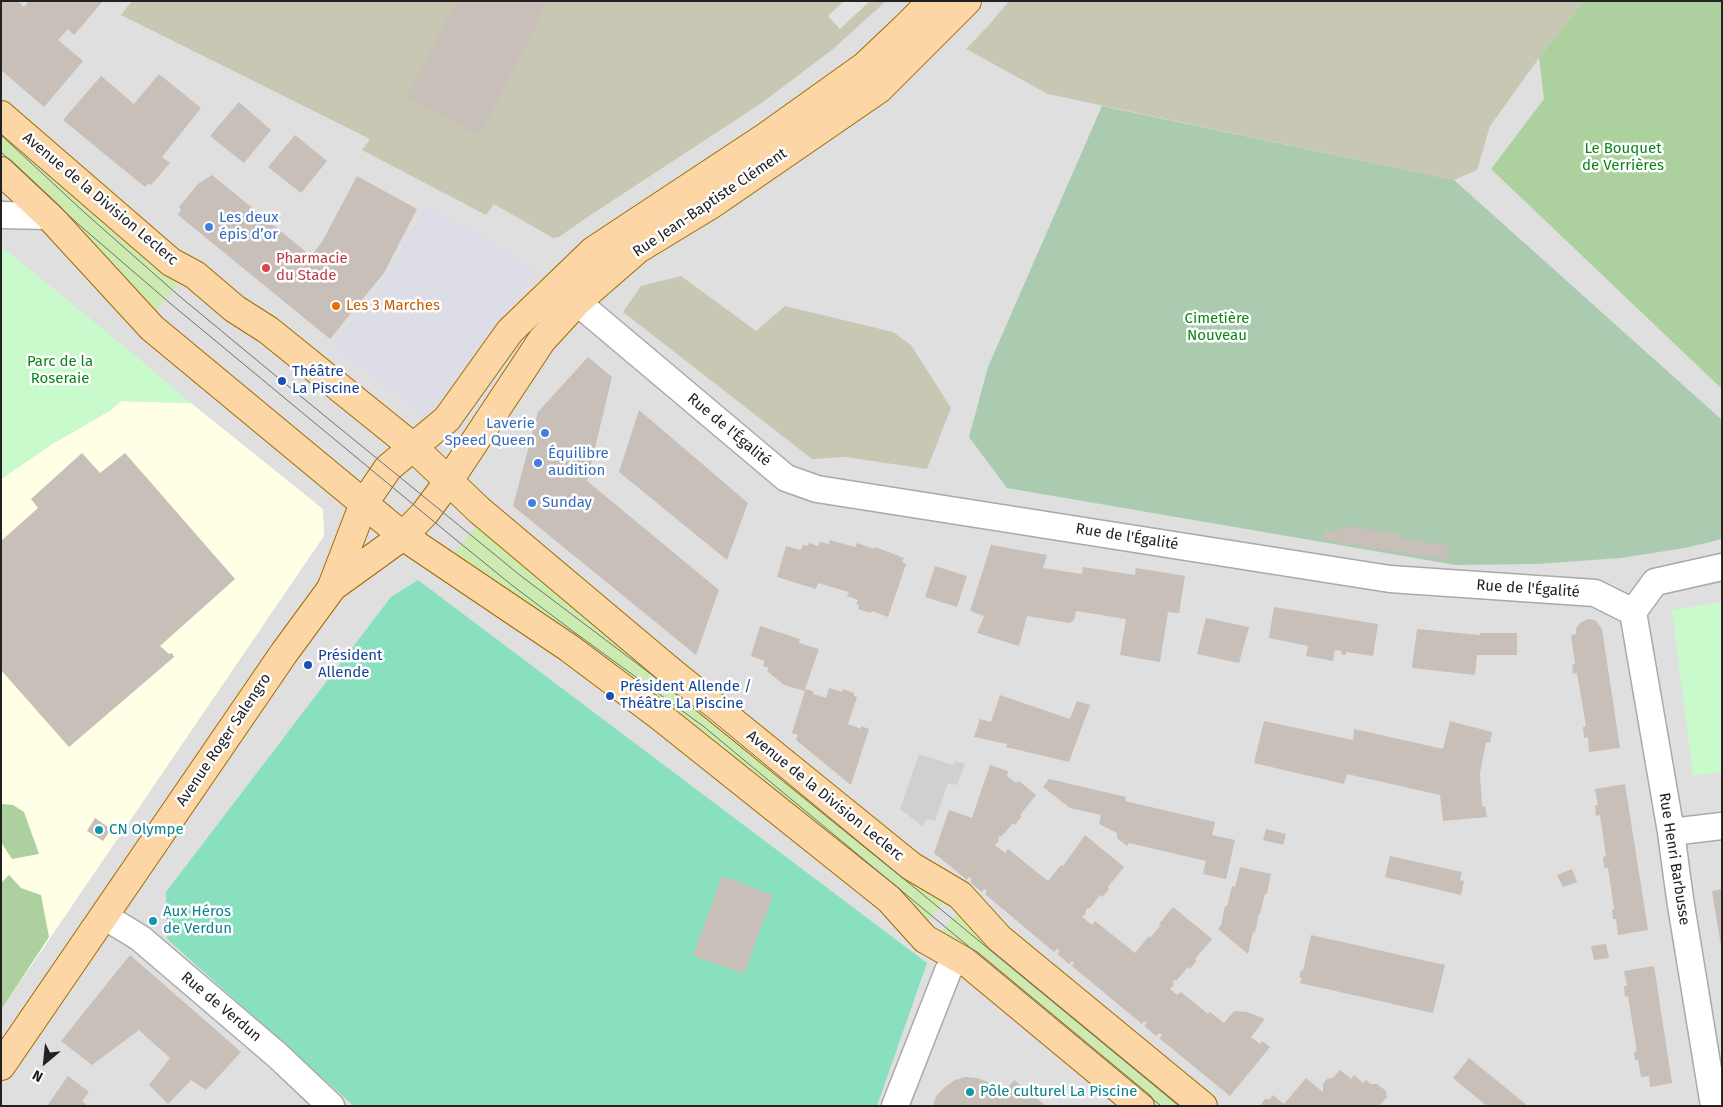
<!DOCTYPE html>
<meta charset="utf-8">
<style>
body{margin:0}
#map{position:relative;width:1723px;height:1107px;overflow:hidden;background:#f2efe9;font-family:"Fira Sans",sans-serif}
canvas{display:block}
.frame{position:absolute;inset:0;border:2px solid #222;pointer-events:none}
.north{position:absolute;left:20px;top:1037px;width:50px;height:50px;-webkit-text-stroke:4px #fff;paint-order:stroke;rotate:208deg;font-size:14px;font-weight:700;line-height:20px;text-align:center;color:#222}
.north::after{content:'';display:block;margin:auto;width:18px;height:22px;background:#222;clip-path:polygon(50% 0,100% 100%,50% 72%,0 100%)}
</style>
<div id="map">
<canvas width="1723" height="1107"></canvas>
<div class="frame"></div>
<div class="north">N</div>
</div>
<script>
const ctx = document.querySelector('canvas').getContext('2d');
ctx.lineJoin = 'round';
function paint(path, color) {
  ctx.fillStyle = color;
  ctx.fill(path, 'evenodd');
}
function poly(rows) {
  const path = new Path2D();
  for (const r of rows) {
    path.moveTo(r[0], r[1]);
    for (let i = 2; i < r.length; i += 2) path.lineTo(r[i], r[i + 1]);
  }
  return path;
}
function strokePath(path, color, width, dash) {
  ctx.strokeStyle = color;
  ctx.lineWidth = width;
  ctx.lineCap = dash ? 'butt' : 'round';
  ctx.setLineDash(dash || []);
  ctx.stroke(path);
}
function drawText(font, color, halo, rows, align = 'center') {
  ctx.font = font + ' "Fira Sans",sans-serif';
  ctx.lineWidth = 5;
  ctx.setLineDash([]);
  ctx.textBaseline = 'middle';
  ctx.strokeStyle = halo;
  ctx.fillStyle = color;
  for (const [text, x, y, turn = 0] of rows) {
    ctx.save();
    ctx.translate(x, y);
    ctx.rotate((+turn || 0) * Math.PI / 180);
    ctx.textAlign = isNaN(turn) ? turn : align;
    if (halo) ctx.strokeText(text, 0, 0);
    ctx.fillText(text, 0, 0);
    ctx.restore();
  }
}
const residential = poly([
 [1,1,1722,1,1722,1106,1,1106]
]);
const education = poly([
 [121,401,191,403,323,509,324,536,1,1010,1,479,52,444,111,410]
]);
const religious = poly([
 [919,754,953,765,955,761,965,764,957,785,948,783,935,821,928,819,922,826,900,809]
]);
const construction = poly([
 [132,1,886,1,833,49,763,102,583,220,559,237,553,238,494,204,486,215,362,150,370,139,121,15],
 [1009,1,1584,1,1539,58,1490,126,1477,170,1454,180,1048,94,966,49,988,26],
 [681,276,756,331,785,306,893,332,911,345,951,408,927,469,845,457,812,459,623,312,641,286]
]);
const grass = poly([
 [1,122,186,274,153,314,1,161],
 [477,525,948,897,925,925,451,557],
 [961,908,1190,1106,1152,1106,938,936]
]);
const forest = poly([
 [1584,1,1722,1,1722,389,1491,169,1544,99,1539,58],
 [3,804,13,805,24,812,39,854,12,859,1,842,1,806],
 [9,875,21,888,41,895,49,937,1,1010,1,883]
]);
const cemetery = poly([
 [1102,106,1454,180,1722,420,1722,539,1685,548,1621,558,1536,564,1456,565,1007,488,969,437,988,367]
]);
const park = poly([
 [1,246,130,351,191,403,121,401,111,410,52,444,1,479],
 [1722,602,1722,772,1693,776,1672,610]
]);
const pitch = poly([
 [418,580,927,963,877,1106,354,1106,167,939,166,892,391,597]
]);
const parking = poly([
 [844,1,870,1,840,29,828,16]
]);
const plaza = poly([
 [426,206,476,231,536,271,426,417,332,348,387,274]
]);
const building = poly([
 [1,1,18,1,24,7,29,1,103,1,74,35,68,29,58,40,83,61,44,107,1,70],
 [457,1,546,1,538,16,541,17,479,135,406,97],
 [159,74,201,108,162,157,170,163,151,185,148,183,145,187,63,120,101,76,134,104],
 [239,102,271,130,244,163,210,136],
 [295,135,327,161,301,193,268,167],
 [212,175,311,256,322,242,357,176,417,209,384,273,330,339,178,215,181,210,179,207,198,184],
 [588,357,612,377,587,481,719,590,696,655,513,506,538,412],
 [639,410,748,503,727,560,619,472],
 [82,453,100,473,125,453,235,579,160,646,169,654,172,653,174,657,69,747,1,670,1,541,38,508,31,499],
 [1340,525,1400,534,1400,538,1449,546,1447,560,1324,540,1325,530,1339,532],
 [830,540,855,547,857,543,874,549,875,547,904,558,902,562,906,564,888,617,872,611,871,613,858,609,859,605,856,604,858,600,847,596,849,592,818,583,816,589,777,577,786,546,801,550,803,545,808,546,809,543,818,546,820,542,829,544],
 [991,545,1047,555,1043,568,1082,574,1083,567,1135,575,1136,568,1185,576,1179,613,1168,612,1160,662,1120,655,1126,619,1076,611,1074,620,1069,623,1027,616,1019,646,977,633,984,616,970,611],
 [935,566,967,576,957,607,925,597],
 [1274,607,1378,624,1373,656,1346,652,1346,655,1341,654,1342,651,1335,650,1333,661,1322,659,1306,656,1308,646,1269,638],
 [1206,618,1249,627,1239,663,1197,654],
 [1588,619,1595,620,1602,629,1620,748,1589,752,1588,737,1584,738,1583,727,1586,726,1577,673,1573,674,1572,665,1575,664,1571,635,1576,634,1576,629,1580,623],
 [760,626,800,639,799,643,819,649,805,689,813,691,813,694,826,698,829,688,842,692,843,689,854,693,854,696,857,697,848,724,861,729,861,726,869,729,851,785,796,740,798,735,792,733,805,691,784,685,767,671,769,668,763,666,765,661,751,656],
 [1417,629,1480,635,1480,633,1517,633,1517,655,1477,655,1475,675,1412,668],
 [1000,695,1070,719,1077,701,1090,705,1069,762,1006,747,1007,744,974,737,980,719,991,722],
 [1264,721,1353,740,1354,729,1443,749,1450,721,1492,732,1490,743,1486,742,1480,773,1482,807,1485,806,1487,817,1443,821,1440,795,1347,774,1344,784,1254,763],
 [990,765,1008,771,1007,776,1016,783,1019,781,1036,795,1020,815,1022,816,1015,825,1013,823,1002,836,998,837,999,841,995,845,1005,853,1008,849,1048,881,1061,865,1063,866,1085,835,1124,867,1108,887,1109,889,1102,897,1100,895,1090,908,1086,909,1086,913,1082,917,1092,925,1095,921,1135,953,1149,936,1150,938,1161,925,1159,924,1173,907,1212,939,1195,959,1197,960,1190,969,1188,967,1177,980,1173,981,1174,985,1170,989,1177,995,1181,992,1208,1014,1210,1012,1224,1023,1234,1011,1247,1012,1265,1019,1251,1037,1260,1044,1262,1041,1270,1047,1230,1096,1159,1038,1162,1035,1159,1033,1156,1036,1144,1026,1147,1023,1144,1021,1142,1024,1072,966,1074,963,1072,961,1069,964,1057,954,1060,951,1057,949,1054,952,985,894,987,891,984,889,982,892,970,882,972,879,969,877,967,880,934,853,949,810,972,818],
 [1049,779,1126,797,1125,801,1215,822,1212,835,1235,840,1226,879,1203,874,1206,861,1129,843,1127,846,1117,838,1117,833,1099,824,1101,815,1070,808,1043,787],
 [1625,784,1648,930,1618,935,1616,919,1613,919,1612,910,1614,909,1608,868,1604,868,1603,857,1606,856,1600,815,1596,816,1595,805,1598,805,1595,789],
 [95,818,111,829,103,841,87,831],
 [1266,829,1286,834,1283,845,1263,840],
 [1390,856,1462,872,1460,880,1464,881,1461,895,1385,877],
 [1240,867,1271,874,1267,894,1265,894,1260,914,1259,913,1255,933,1253,932,1248,954,1218,929,1221,925,1225,906,1227,906,1232,886,1235,887],
 [1572,869,1577,882,1563,887,1557,875],
 [722,876,773,895,744,974,693,956],
 [1722,889,1722,946,1721,946,1712,891],
 [1311,935,1445,965,1433,1013,1300,983,1302,978,1299,977,1301,970,1303,971],
 [1606,944,1609,958,1594,960,1591,946],
 [130,955,241,1052,206,1090,191,1080,168,1104,149,1085,170,1058,139,1030,92,1065,61,1041],
 [1654,966,1672,1083,1650,1087,1649,1076,1641,1077,1638,1060,1635,1060,1634,1052,1637,1051,1628,996,1625,997,1624,986,1627,986,1624,971],
 [1469,1058,1528,1106,1487,1106,1453,1078],
 [1340,1070,1351,1079,1354,1075,1363,1083,1366,1080,1371,1084,1377,1084,1386,1091,1387,1097,1379,1106,1260,1106,1265,1099,1270,1099,1273,1095,1284,1104,1306,1078,1323,1092,1323,1084,1327,1079,1333,1078],
 [68,1076,89,1092,82,1101,88,1106,47,1106],
 [965,1077,976,1078,986,1081,1003,1094,1014,1080,1046,1106,933,1106,936,1096,946,1086,955,1080]
]);
const minor = poly([
 [1,215,49,216],
 [577,302,786,478,817,489,1390,579,1595,593,1633,612],
 [1633,612,1671,832,1680,899,1714,1106],
 [1633,612,1655,582,1722,567],
 [1671,832,1722,826],
 [104,916,140,938,277,1055,331,1106],
 [895,1106,948,971,957,957]
]);
const major = poly([
 [1,115,171,262,195,275,235,309,268,330,413,447,479,510,668,669,911,866,960,895,999,938,1203,1106],
 [1,171,49,216,152,328,403,536,569,648,661,717,889,899,925,939,969,964,1140,1106],
 [331,588,403,536,425,513,448,482,542,340,577,302,638,249,712,204,879,89,967,1],
 [1,1066,284,653,331,589,364,503,388,468,447,419,510,331,593,251,767,136,865,66,904,29,932,1]
]);
const tram = poly([
 [1,135,85,213,178,295,282,381,521,576,709,718,1179,1106],
 [1,152,77,223,171,304,455,539,513,586,574,632,703,726,1161,1106]
]);
const markers = [
 [209,227,5,"#3f7fe0"],
 [266,268,5,"#e0444e"],
 [336,306,5,"#e8710a"],
 [282,381,5,"#1a4fb4"],
 [545,433,5,"#3f7fe0"],
 [538,463,5,"#3f7fe0"],
 [532,503,5,"#3f7fe0"],
 [308,665,5,"#1a4fb4"],
 [610,696,5,"#1a4fb4"],
 [99,830,5,"#0f9aa8"],
 [153,921,5,"#0f9aa8"],
 [970,1092,5,"#0f9aa8"]
];
const parkNames = [
 ["Le Bouquet",1623,149],
 ["de Verrières",1623,166],
 ["Cimetière",1217,319],
 ["Nouveau",1217,336],
 ["Parc de la",60,362],
 ["Roseraie",60,379]
];
const streetNames = [
 ["Avenue de la Division Leclerc",100,199,40],
 ["Rue Jean-Baptiste Clément",710,203,-34],
 ["Rue de l'Égalité",729,430,40],
 ["Rue de l'Égalité",1127,537,9],
 ["Rue de l'Égalité",1528,589,4],
 ["Avenue Roger Salengro",224,740,-56],
 ["Avenue de la Division Leclerc",825,796,39],
 ["Rue Henri Barbusse",1674,859,81],
 ["Rue de Verdun",221,1007,40]
];
const shopNames = [
 ["Les deux",219,218],
 ["épis d’or",219,235],
 ["Laverie",535,424,"right"],
 ["Speed Queen",535,441,"right"],
 ["Équilibre",548,454],
 ["audition",548,471],
 ["Sunday",542,503]
];
const healthNames = [
 ["Pharmacie",276,259],
 ["du Stade",276,276]
];
const foodNames = [
 ["Les 3 Marches",346,306]
];
const transitNames = [
 ["Théâtre",292,372],
 ["La Piscine",292,389],
 ["Président",318,656],
 ["Allende",318,673],
 ["Président Allende /",620,687],
 ["Théâtre La Piscine",620,704]
];
const cultureNames = [
 ["CN Olympe",109,830],
 ["Aux Héros",163,912],
 ["de Verdun",163,929],
 ["Pôle culturel La Piscine",980,1092]
];
paint(residential, '#e0dfdf');
paint(education, '#ffffe5');
paint(religious, '#d0d0d0');
paint(construction, '#c7c7b4');
paint(grass, '#cdebb0');
paint(forest, '#add19e');
paint(cemetery, '#aacbaf');
paint(park, '#c8facc');
paint(pitch, '#88e0be');
paint(parking, '#e2e2e2');
paint(plaza, '#dddde8');
paint(building, '#c7bfb8');
strokePath(minor, '#a9a9a9', 29);
strokePath(major, '#a06b00', 30);
strokePath(minor, '#fff', 26);
strokePath(major, '#fcd6a4', 28);
strokePath(tram, '#707070', 1);
for (const [x, y, r, color] of markers) {
  const dot = new Path2D();
  dot.arc(x, y, r, 0, 2 * Math.PI);
  ctx.fillStyle = color;
  ctx.fill(dot);
  strokePath(dot, '#fff', 2);
}
drawText('15px', '#0c8416', '#fff', parkNames);
drawText('15px', '#222', '#fff', streetNames);
drawText('15px', '#366cbe', '#fff', shopNames, 'left');
drawText('15px', '#be3a42', '#fff', healthNames, 'left');
drawText('15px', '#c56008', '#fff', foodNames, 'left');
drawText('15px', '#164399', '#fff', transitNames, 'left');
drawText('15px', '#0d838f', '#fff', cultureNames, 'left');
</script>
